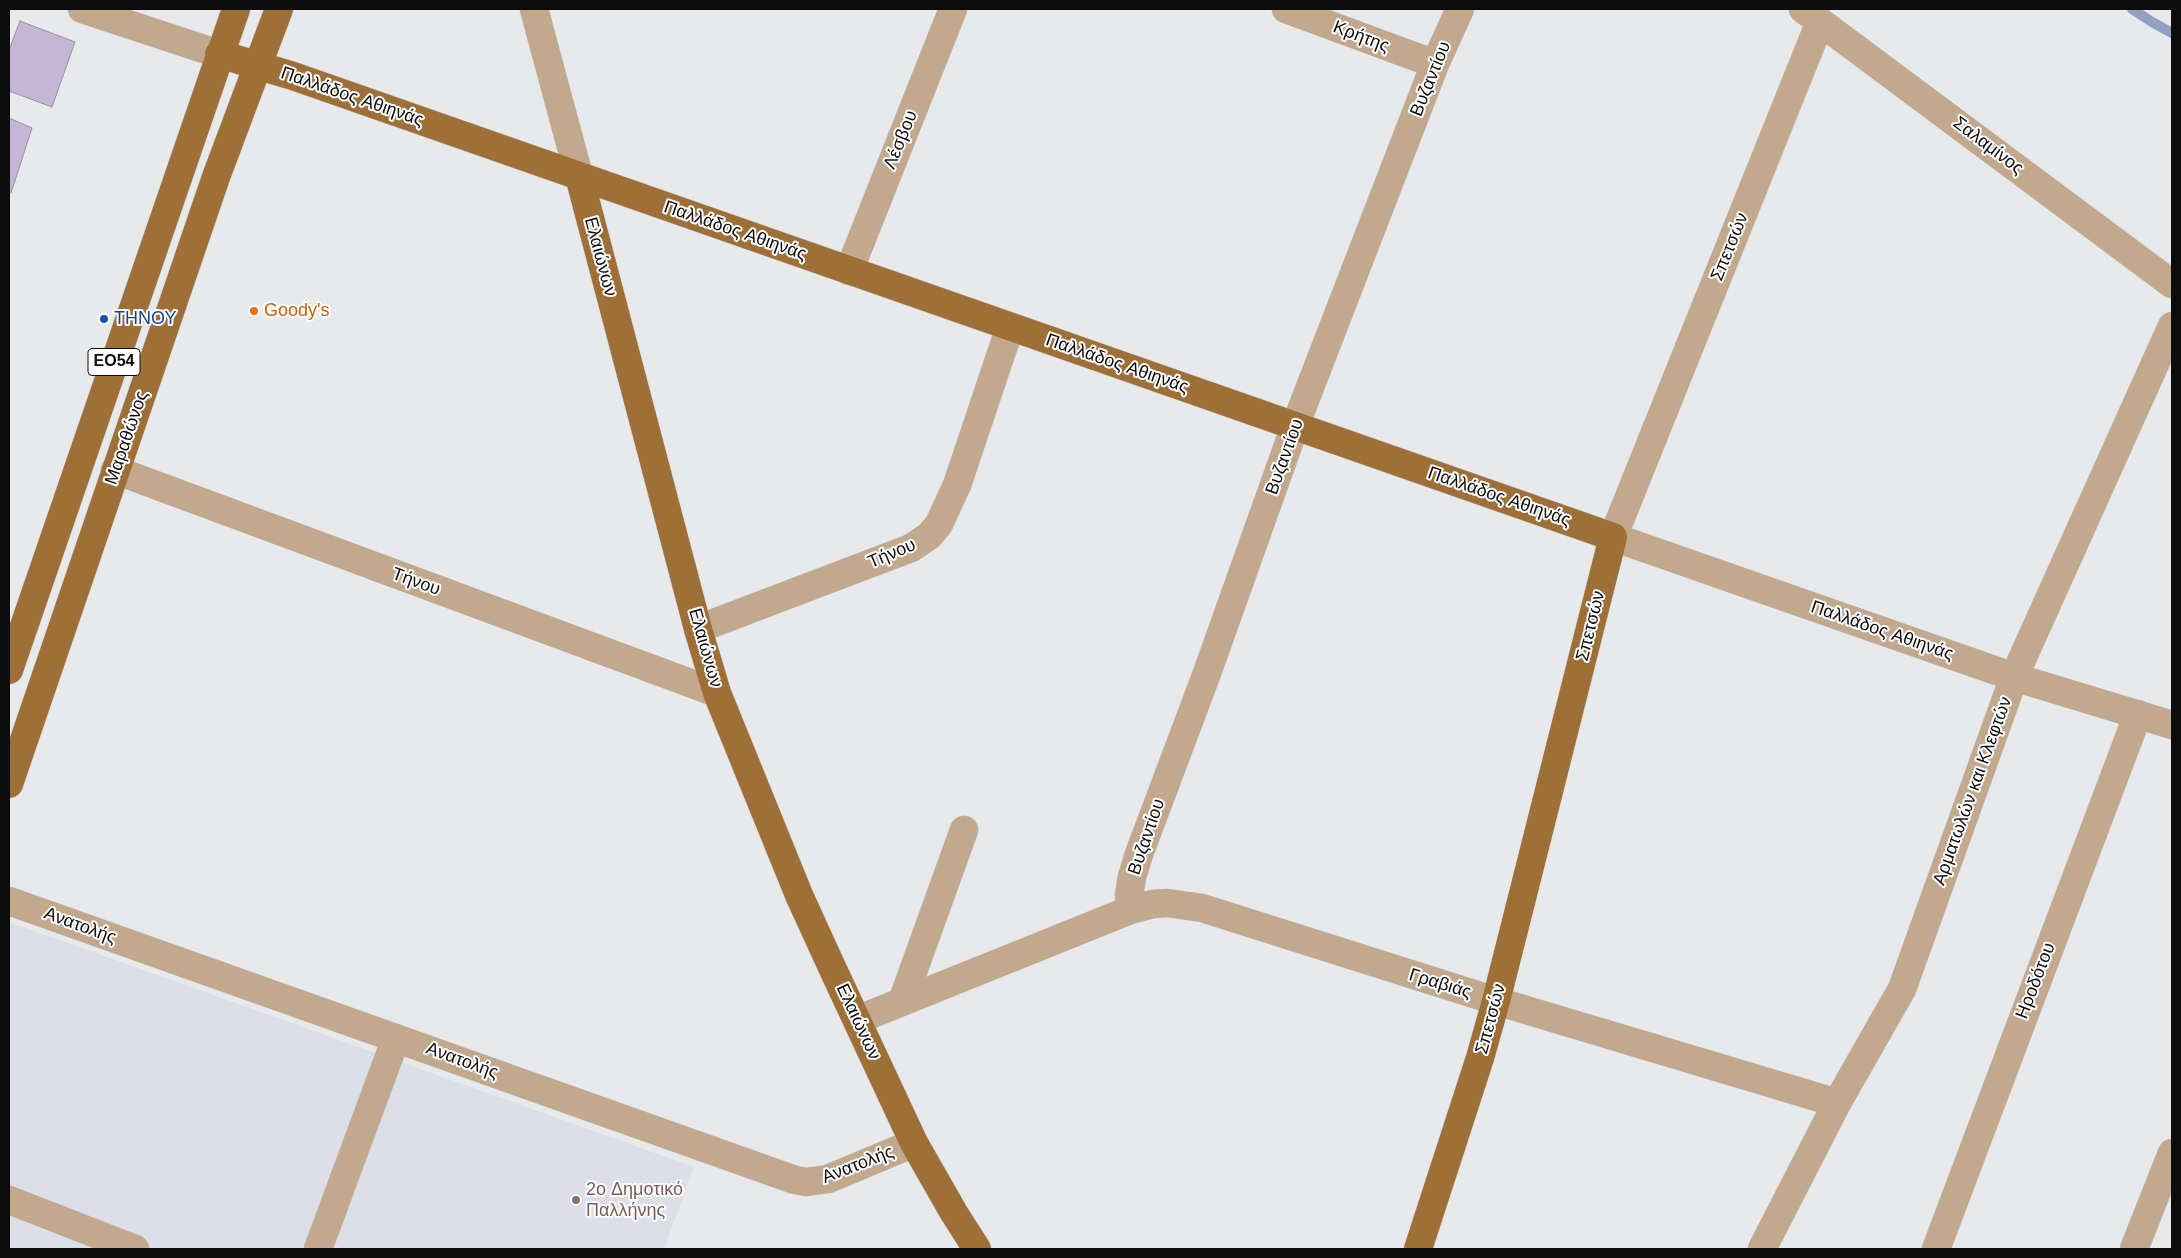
<!DOCTYPE html>
<meta charset="utf-8">
<style>
body{margin:0}
#map{position:relative;width:2181px;height:1258px;overflow:hidden;background:#e8e9eb;font-family:Arial,sans-serif}
canvas{display:block}
.frame{position:absolute;inset:0;border:10px solid #0c0c0d;pointer-events:none}
</style>
<div id="map">
<canvas width="2181" height="1258"></canvas>
<div class="frame"></div>
</div>
<script>
const ctx = document.querySelector('canvas').getContext('2d');
ctx.lineJoin = 'round';
function paint(path, color) {
  ctx.fillStyle = color;
  ctx.fill(path, 'evenodd');
}
function poly(rows) {
  const path = new Path2D();
  for (const r of rows) {
    path.moveTo(r[0], r[1]);
    for (let i = 2; i < r.length; i += 2) path.lineTo(r[i], r[i + 1]);
  }
  return path;
}
function strokePath(path, color, width, dash) {
  ctx.strokeStyle = color;
  ctx.lineWidth = width;
  ctx.lineCap = dash ? 'butt' : 'round';
  ctx.setLineDash(dash || []);
  ctx.stroke(path);
}
function drawText(font, color, halo, rows, align = 'center') {
  ctx.font = font + ' Arial,sans-serif';
  ctx.lineWidth = 4;
  ctx.setLineDash([]);
  ctx.textBaseline = 'middle';
  ctx.strokeStyle = halo;
  ctx.fillStyle = color;
  for (const [text, x, y, turn = 0] of rows) {
    ctx.save();
    ctx.translate(x, y);
    ctx.rotate((+turn || 0) * Math.PI / 180);
    ctx.textAlign = isNaN(turn) ? turn : align;
    if (halo) ctx.strokeText(text, 0, 0);
    ctx.fillText(text, 0, 0);
    ctx.restore();
  }
}
const built = poly([
 [9,922,694,1167,664,1249,9,1249]
]);
const stream = poly([
 [2132,9,2152,22,2172,33]
]);
const building = poly([
 [20,21,75,42,52,107,9,91,9,50,20,21],
 [9,118,32,128,11,193,9,192,9,118]
]);
const minor = poly([
 [82,9,219,54],
 [534,9,579,176],
 [1286,9,1435,64],
 [1803,9,2172,284],
 [1820,22,1613,537,2014,677,2172,725],
 [849,271,953,9],
 [115,470,717,693],
 [698,629,911,548,929,536,939,524,957,485,1010,327],
 [9,901,795,1180,806,1182,828,1179,914,1143],
 [1130,910,1129,895,1132,877,1139,854,1207,673,1295,426,1435,64,1460,9],
 [902,1002,964,830],
 [857,1020,1130,910,1153,904,1167,903,1202,908,1496,1001,1837,1103],
 [9,1200,135,1249],
 [318,1249,396,1038],
 [1762,1249,1837,1103,1902,989,2014,677,2172,326],
 [1936,1249,2138,714],
 [2134,1249,2172,1153]
]);
const major = poly([
 [219,54,293,76,1613,537,1496,1001,1480,1058,1418,1249],
 [579,176,698,629,717,693,799,895,830,963,914,1143,954,1213,977,1249],
 [9,670,236,9],
 [9,784,216,177,279,9]
]);
const markers = [
 [254,311,5,"#e8710a"],
 [104,319,5,"#1a4fb4"],
 [576,1200,5,"#8d6e63"]
];
const shields = [
 [114,362,52]
];
const shieldNames = [
 ["ΕΟ54",114,362]
];
const streetNames = [
 ["Κρήτης",1361,37,21],
 ["Βυζαντίου",1431,79,-68],
 ["Παλλάδος Αθιηνάς",352,97,19],
 ["Λέσβου",901,140,-68],
 ["Σαλαμίνος",1988,146,37],
 ["Παλλάδος Αθιηνάς",735,231,19],
 ["Σπετσών",1730,247,-68],
 ["Ελαιώνων",600,257,75],
 ["Παλλάδος Αθιηνάς",1117,364,19],
 ["Μαραθώνος",127,438,-71],
 ["Βυζαντίου",1285,457,-70],
 ["Παλλάδος Αθιηνάς",1499,497,19],
 ["Τήνου",892,554,-23],
 ["Τήνου",416,582,20],
 ["Σπετσών",1591,626,-76],
 ["Παλλάδος Αθιηνάς",1882,631,19],
 ["Ελαιώνων",705,648,74],
 ["Αρματωλών και Κλεφτών",1973,791,-70],
 ["Βυζαντίου",1147,837,-71],
 ["Ανατολής",80,926,20],
 ["Ηροδότου",2036,981,-69],
 ["Γραβιάς",1440,984,17],
 ["Σπετσών",1491,1019,-75],
 ["Ελαιώνων",858,1022,65],
 ["Ανατολής",462,1061,20],
 ["Ανατολής",858,1165,-21]
];
const foodNames = [
 ["Goody's",264,311]
];
const transitNames = [
 ["ΤΗΝΟΥ",114,319]
];
const educationNames = [
 ["2ο Δημοτικό",586,1190],
 ["Παλλήνης",586,1211]
];
paint(built, '#dcdee8');
strokePath(stream, '#91a1c1', 10);
paint(building, '#c5b6d8');
strokePath(building, '#959496', 1);
strokePath(minor, '#c5c6c7', 29);
strokePath(major, '#c5c6c7', 29);
strokePath(minor, '#c2a88c', 28);
strokePath(major, '#9f6f38', 28);
for (const [x, y, r, color] of markers) {
  const dot = new Path2D();
  dot.arc(x, y, r, 0, 2 * Math.PI);
  ctx.fillStyle = color;
  ctx.fill(dot);
  strokePath(dot, '#fff', 2);
}
for (const [x, y, w] of shields) {
  const box = new Path2D();
  box.roundRect(x - w / 2, y - 13.5, w, 27, 4);
  ctx.fillStyle = '#fff';
  ctx.fill(box);
  strokePath(box, '#0c0c0d', 1);
}
drawText('bold 16px', '#0c0c0d', null, shieldNames);
drawText('18px', '#0c0c0d', '#fff', streetNames);
drawText('18px', '#c56008', '#fff', foodNames, 'left');
drawText('18px', '#164399', '#fff', transitNames, 'left');
drawText('18px', '#785e54', '#fff', educationNames, 'left');
</script>
